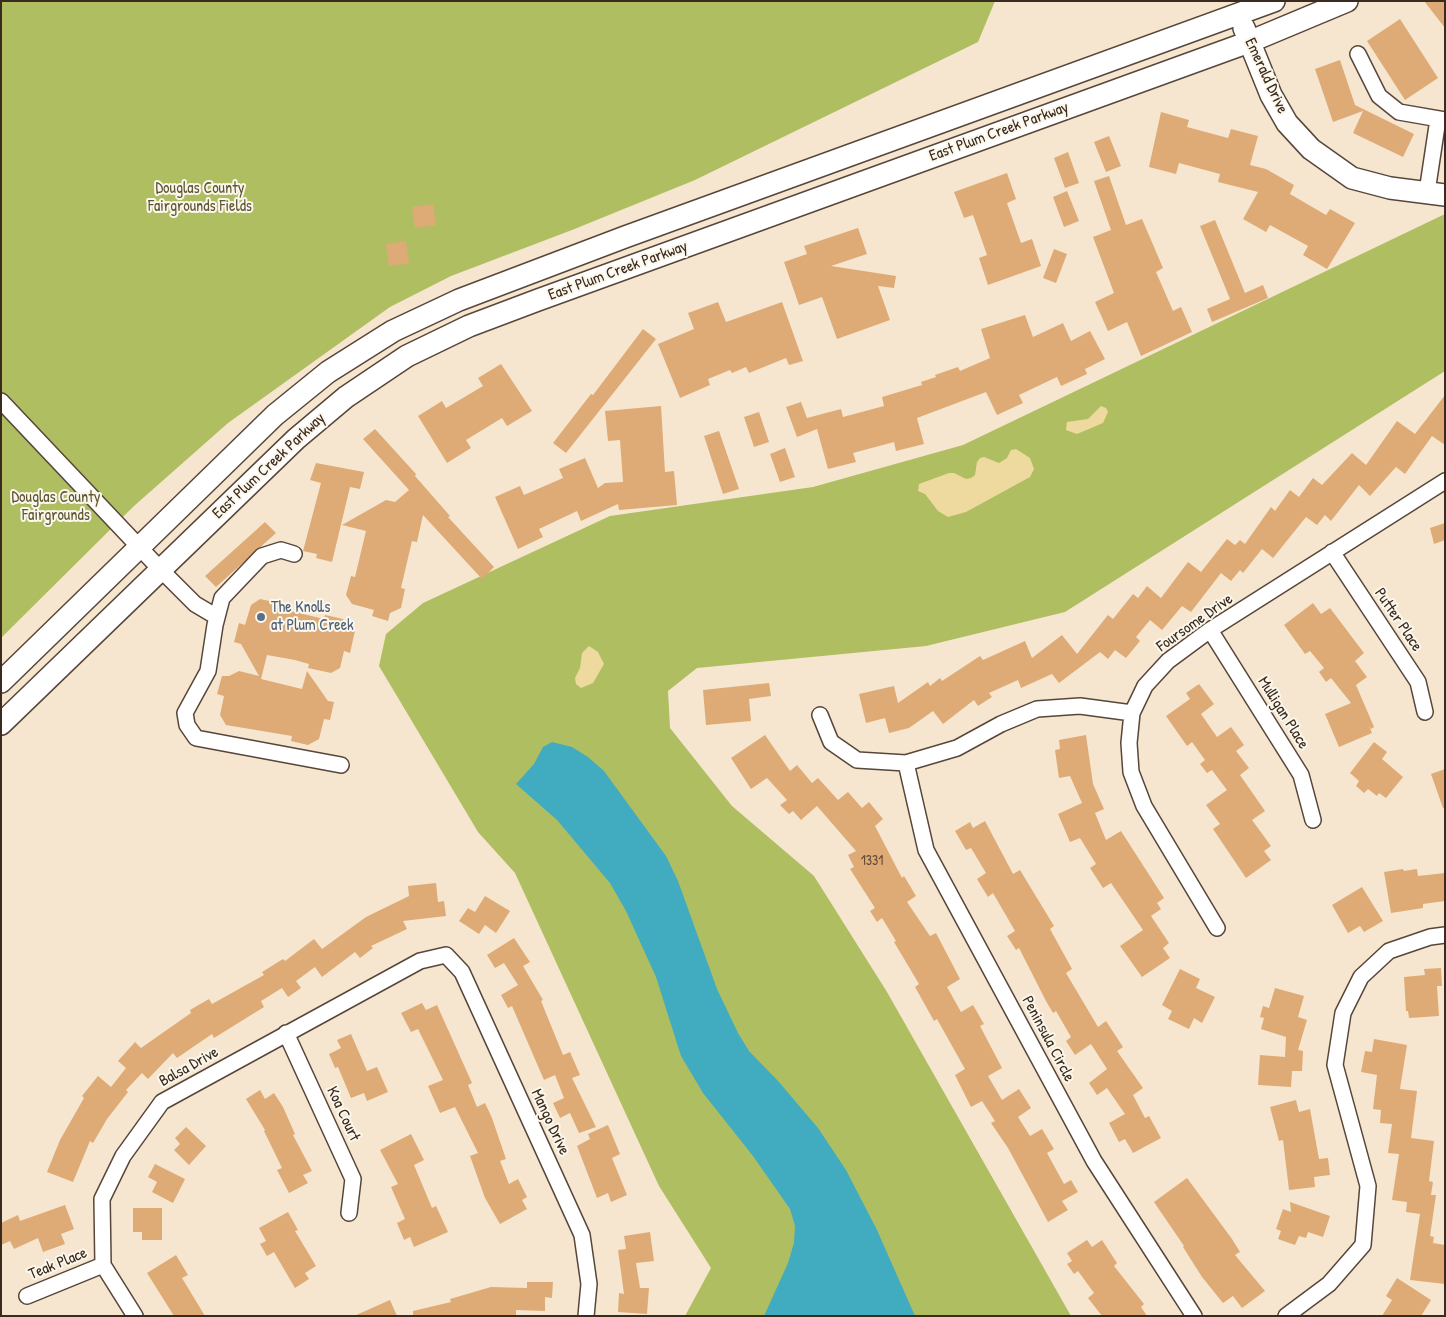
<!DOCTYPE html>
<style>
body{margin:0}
#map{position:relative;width:1446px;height:1317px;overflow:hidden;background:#f6e6cf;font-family:"Patrick Hand",sans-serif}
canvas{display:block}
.frame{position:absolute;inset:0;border:2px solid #3b2a1e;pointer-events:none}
</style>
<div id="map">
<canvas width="1446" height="1317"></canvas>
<div class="frame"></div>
</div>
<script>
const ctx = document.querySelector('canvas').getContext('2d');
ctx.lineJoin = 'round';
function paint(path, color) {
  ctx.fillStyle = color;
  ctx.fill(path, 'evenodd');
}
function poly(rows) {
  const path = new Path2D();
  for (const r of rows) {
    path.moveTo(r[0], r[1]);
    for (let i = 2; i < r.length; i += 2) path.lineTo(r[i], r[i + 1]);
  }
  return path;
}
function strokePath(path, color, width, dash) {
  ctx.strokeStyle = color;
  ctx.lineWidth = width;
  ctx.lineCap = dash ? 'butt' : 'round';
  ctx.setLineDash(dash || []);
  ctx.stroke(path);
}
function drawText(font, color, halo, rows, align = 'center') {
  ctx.font = font + ' "Patrick Hand",sans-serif';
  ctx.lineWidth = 4;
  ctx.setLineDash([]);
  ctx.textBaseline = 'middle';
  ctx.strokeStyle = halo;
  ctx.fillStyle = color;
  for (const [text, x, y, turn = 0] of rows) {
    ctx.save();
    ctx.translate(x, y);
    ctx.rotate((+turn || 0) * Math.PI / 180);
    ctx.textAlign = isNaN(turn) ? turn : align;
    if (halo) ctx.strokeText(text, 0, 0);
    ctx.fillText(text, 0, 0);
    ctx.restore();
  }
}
const green = poly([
 [1,1,995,1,978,42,695,180,572,230,451,276,390,307,228,423,134,506,1,638],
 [1445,214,1445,371,1065,612,926,646,697,668,668,691,670,728,732,806,814,876,887,992,1071,1316,685,1316,711,1268,659,1186,515,873,478,832,379,666,386,634,423,603,610,516,813,487,963,445]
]);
const sand = poly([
 [1101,406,1106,408,1108,412,1103,423,1077,434,1066,430,1067,422,1088,419],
 [1016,449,1030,458,1034,469,1030,477,966,512,948,517,938,511,925,494,918,491,919,484,949,473,954,473,966,479,971,478,975,475,977,462,980,458,984,457,999,463,1007,458,1011,450],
 [589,646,598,652,604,664,593,683,581,688,576,684,575,678,580,668,582,653]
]);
const water = poly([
 [552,742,572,747,588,757,604,771,666,856,678,881,717,989,738,1033,749,1051,779,1082,818,1128,846,1170,877,1230,915,1316,764,1316,788,1263,794,1243,795,1226,790,1209,753,1156,703,1093,681,1056,656,977,626,911,610,883,557,820,516,784,534,764,543,747]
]);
const building = poly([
 [1424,1,1445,1,1445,28],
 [1400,19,1438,78,1405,100,1367,41],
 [1340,60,1355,105,1414,134,1403,157,1353,133,1363,111,1333,122,1315,69],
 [1161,112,1189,120,1187,127,1228,138,1231,129,1258,136,1250,165,1266,169,1294,185,1290,194,1326,215,1330,209,1355,223,1327,269,1303,255,1308,246,1270,225,1266,232,1243,219,1258,192,1218,182,1220,174,1179,163,1176,174,1149,167],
 [1109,136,1121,166,1106,172,1094,142],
 [1068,152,1079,183,1065,188,1054,158],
 [1007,173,1016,199,1007,203,1021,243,1032,239,1041,266,988,285,979,258,987,255,973,215,964,218,954,192],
 [1109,176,1126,225,1142,219,1163,268,1156,272,1173,311,1181,307,1192,332,1141,356,1127,322,1108,331,1095,302,1114,293,1093,237,1111,230,1094,181],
 [1067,191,1079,221,1064,227,1053,197],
 [433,204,436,225,415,228,412,207],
 [1215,220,1245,293,1263,285,1268,298,1212,322,1207,309,1230,299,1200,226],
 [858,228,867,254,831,266,896,276,894,288,878,286,890,320,837,339,822,297,799,305,784,262,807,254,804,246],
 [406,241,409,263,389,266,386,244],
 [1054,249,1067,254,1056,283,1043,278],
 [718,302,726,322,782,302,803,361,789,365,786,358,749,373,746,367,732,373,730,370,708,379,710,385,680,398,658,344,694,329,688,313],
 [1025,315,1033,337,1063,323,1071,341,1090,331,1105,359,1085,369,1087,374,1061,386,1057,377,1019,395,1023,403,997,415,986,392,917,418,924,444,896,451,894,442,853,453,856,462,828,469,817,429,797,437,786,407,801,402,807,418,841,409,843,417,884,406,882,397,922,385,921,382,936,377,935,375,958,367,960,371,990,358,981,329],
 [643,329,656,339,566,453,553,443,591,394,593,395],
 [501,364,532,411,507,426,502,418,466,440,471,448,447,463,418,416,442,401,446,408,483,386,478,378],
 [1445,395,1445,445,1432,436,1405,474,1396,467,1370,496,1359,485,1331,521,1325,515,1317,525,1306,517,1273,558,1262,549,1243,573,1240,570,1231,581,1221,573,1191,612,1182,606,1162,630,1150,620,1136,637,1140,641,1126,658,1115,650,1108,659,1100,652,1059,683,1052,674,1021,688,1018,680,989,693,992,697,978,706,974,700,943,724,933,711,909,728,889,733,885,718,866,723,859,694,894,686,898,703,928,682,930,686,940,678,942,681,980,656,983,660,1025,641,1032,658,1062,635,1077,654,1108,615,1113,619,1133,594,1138,598,1147,586,1161,598,1188,562,1201,572,1227,539,1235,545,1240,540,1245,544,1271,507,1275,511,1290,490,1299,497,1313,478,1322,485,1352,453,1366,465,1397,421,1415,434],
 [661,406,665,472,674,471,677,505,619,510,618,504,581,521,577,511,539,529,543,537,518,549,495,497,520,486,524,495,563,478,559,469,585,458,598,488,605,483,623,482,620,440,608,441,605,411],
 [759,412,769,442,754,447,744,417],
 [375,429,416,474,415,476,450,516,448,517,494,567,482,579,423,515,417,542,412,541,401,588,405,589,401,608,390,613,388,621,372,616,374,610,352,604,346,595,351,576,355,577,366,531,342,525,386,500,395,502,409,490,363,439],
 [719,431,739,489,723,494,704,436],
 [785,448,795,477,780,482,770,454],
 [316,463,364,472,360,489,350,487,332,562,316,558,317,554,303,551,321,483,310,480],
 [265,522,276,533,216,587,205,576],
 [1445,523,1445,540,1434,544,1430,528],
 [260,599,279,603,278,608,324,619,325,615,343,619,349,630,355,631,350,653,344,651,340,668,331,673,308,668,309,664,295,660,267,655,261,679,302,689,307,671,328,701,334,702,330,720,324,719,319,739,308,745,291,741,292,736,226,725,220,715,224,696,217,694,222,676,229,676,239,671,259,676,241,644,234,642,239,623,245,625,251,605],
 [1313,603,1321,614,1330,608,1364,653,1355,661,1367,677,1356,685,1374,727,1371,729,1369,726,1372,733,1339,747,1325,714,1351,703,1331,678,1326,682,1319,672,1324,668,1310,651,1305,654,1284,625],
 [769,683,771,696,749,699,751,721,706,725,703,690],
 [1199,684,1214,704,1201,714,1217,737,1231,727,1244,745,1236,751,1249,768,1240,775,1265,811,1252,820,1271,846,1264,851,1271,860,1246,878,1213,829,1220,824,1206,805,1227,790,1212,770,1207,773,1200,764,1205,760,1192,742,1187,746,1166,716,1190,699,1186,693],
 [765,735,790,771,797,765,812,783,818,778,838,800,848,792,862,808,869,802,883,819,875,826,902,878,904,876,916,896,907,902,930,936,936,933,960,979,947,987,961,1012,973,1005,984,1024,980,1026,1002,1068,988,1076,1002,1100,1019,1089,1031,1108,1018,1117,1030,1136,1042,1129,1054,1149,1047,1153,1064,1184,1071,1180,1078,1192,1062,1201,1068,1210,1048,1222,1008,1148,991,1123,995,1121,982,1101,971,1107,955,1075,965,1069,937,1019,934,1021,915,987,919,984,894,942,896,941,882,918,877,922,870,911,875,908,850,869,854,867,848,855,856,851,817,806,801,820,793,811,789,814,780,805,787,800,767,778,751,789,731,758],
 [1086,735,1093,784,1104,809,1095,813,1106,840,1121,831,1164,898,1157,903,1161,909,1151,916,1169,943,1163,948,1170,958,1142,977,1120,946,1143,930,1111,883,1103,888,1090,868,1096,864,1080,838,1070,842,1058,814,1082,803,1070,776,1059,778,1055,750,1060,749,1059,740],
 [1374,742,1387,752,1382,759,1403,777,1386,798,1379,793,1377,796,1368,789,1364,793,1356,786,1359,781,1350,773],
 [1445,769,1445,808,1443,808,1431,774],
 [985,821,1013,874,1020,870,1054,926,1050,929,1072,969,1066,973,1098,1027,1106,1021,1123,1047,1117,1051,1143,1088,1133,1095,1145,1118,1149,1116,1161,1138,1133,1153,1125,1139,1119,1142,1109,1123,1125,1114,1107,1088,1097,1095,1089,1083,1107,1069,1091,1044,1075,1055,1066,1041,1071,1037,1056,1011,1053,1013,1046,1001,1019,948,1016,950,1007,936,1015,931,993,893,988,897,977,879,986,873,971,848,966,850,955,831,970,822,973,828],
 [1403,869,1404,871,1417,869,1418,876,1445,873,1445,901,1423,904,1423,908,1391,913,1384,872],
 [436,883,438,902,444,901,446,916,403,921,407,929,371,946,373,948,360,958,355,952,322,977,315,967,296,981,301,988,288,997,282,988,261,1001,264,1007,214,1038,212,1034,177,1058,173,1053,148,1079,142,1073,126,1090,128,1092,107,1119,93,1143,90,1141,73,1182,47,1172,60,1140,84,1098,82,1096,98,1076,111,1087,126,1068,118,1061,135,1042,141,1048,191,1013,190,1010,209,999,212,1004,264,975,262,972,283,959,285,961,314,939,322,949,366,917,409,896,408,886],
 [1362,887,1383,921,1364,932,1360,926,1348,933,1332,905],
 [485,896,510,911,496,933,485,925,479,934,459,921,468,908,475,912],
 [514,938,530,962,523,966,543,1000,541,1001,563,1055,570,1052,580,1075,572,1078,596,1127,579,1133,570,1113,560,1118,553,1103,564,1098,555,1075,544,1080,512,1006,508,1008,501,995,518,985,504,963,495,968,487,955],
 [1441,968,1442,986,1437,986,1439,1016,1409,1018,1408,1011,1406,1011,1404,977,1425,975,1424,969],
 [1180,969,1200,979,1196,988,1215,997,1202,1023,1194,1018,1189,1029,1168,1019,1172,1011,1162,1005],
 [1275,988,1304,996,1298,1017,1307,1020,1298,1050,1303,1051,1302,1071,1292,1071,1291,1087,1258,1085,1260,1055,1285,1057,1286,1037,1261,1029,1264,1018,1260,1017,1263,1006,1269,1008],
 [422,1003,426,1010,437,1005,472,1083,468,1085,477,1107,485,1103,492,1118,506,1159,500,1161,509,1184,518,1179,527,1197,522,1200,527,1209,500,1224,485,1198,470,1156,478,1153,455,1107,440,1113,428,1086,443,1080,418,1029,411,1032,401,1013],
 [351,1034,367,1071,377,1067,388,1092,367,1101,364,1093,351,1098,338,1067,335,1068,329,1054,341,1048,337,1040],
 [1374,1039,1407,1045,1400,1089,1417,1091,1411,1138,1434,1141,1429,1181,1433,1182,1431,1195,1436,1195,1430,1236,1434,1237,1433,1243,1445,1245,1445,1284,1410,1280,1420,1214,1406,1212,1407,1202,1392,1200,1399,1154,1388,1153,1392,1124,1380,1123,1381,1110,1373,1109,1377,1075,1361,1072,1365,1051,1372,1052],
 [260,1090,265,1099,274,1093,283,1107,295,1134,293,1135,312,1171,303,1175,308,1183,289,1193,277,1170,282,1168,264,1131,265,1130,246,1099],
 [1296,1100,1299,1112,1310,1109,1319,1159,1328,1158,1330,1175,1314,1177,1315,1187,1289,1190,1283,1140,1279,1141,1270,1107],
 [608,1125,620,1154,612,1158,627,1195,611,1202,608,1193,597,1198,577,1146,590,1139,588,1134],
 [186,1127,206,1146,189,1165,174,1150,180,1144,175,1138],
 [411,1134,424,1160,414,1165,432,1208,436,1206,448,1232,414,1247,410,1237,404,1240,397,1223,405,1219,391,1187,398,1184,380,1150],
 [155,1164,185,1179,173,1203,152,1192,157,1182,148,1177],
 [1187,1178,1232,1239,1240,1252,1235,1255,1265,1291,1242,1308,1233,1296,1223,1303,1202,1277,1183,1247,1184,1246,1154,1202],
 [1290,1202,1330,1216,1323,1237,1308,1232,1306,1238,1299,1236,1295,1245,1278,1239,1281,1231,1276,1229,1283,1209,1291,1212],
 [65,1205,74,1229,61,1234,65,1244,43,1252,38,1238,14,1249,10,1241,1,1245,1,1223,18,1215,20,1221],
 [133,1208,162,1208,162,1240,142,1240,142,1232,133,1232],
 [288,1212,298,1230,295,1231,316,1266,305,1273,309,1279,295,1288,274,1252,267,1256,260,1244,266,1241,259,1228],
 [650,1232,654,1261,636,1263,640,1288,649,1288,647,1314,618,1312,619,1293,624,1294,618,1250,626,1249,624,1236],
 [1087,1240,1092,1247,1102,1240,1117,1263,1114,1266,1144,1304,1141,1307,1147,1316,1102,1316,1088,1298,1094,1293,1078,1271,1074,1274,1067,1264,1072,1261,1067,1253],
 [176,1255,188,1275,182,1278,205,1316,174,1316,147,1273],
 [1397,1278,1431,1300,1421,1316,1382,1316,1392,1300,1386,1296],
 [527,1282,553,1282,552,1298,545,1297,545,1311,516,1310,516,1315,413,1316,413,1311,451,1302,450,1299,491,1287,527,1288],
 [390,1300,397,1316,354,1316]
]);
const street = poly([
 [1358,54,1379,96,1399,112,1445,120],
 [1427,192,1438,119],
 [1,401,160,569,195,604,217,617],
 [1332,552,1418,682,1425,712],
 [294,554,281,550,262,556,222,598,215,625,208,671,185,713,187,725,196,738,341,765],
 [1210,630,1301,775,1313,820],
 [820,715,831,742,857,760,906,763,957,748,1001,724,1037,709,1080,706,1132,713],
 [906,763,926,850,1094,1161,1194,1316],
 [1217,928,1144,806,1131,772,1129,743,1132,713,1145,686,1168,661,1210,630,1445,481],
 [286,1033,353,1179,349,1213],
 [27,1296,103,1265],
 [135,1316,103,1265,102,1199,123,1156,162,1102,420,961,446,955,462,972,582,1235,589,1284,586,1316],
 [1286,1316,1329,1284,1363,1245,1368,1186,1335,1065,1343,1013,1361,977,1389,951,1430,937,1445,935]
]);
const secondary = poly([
 [1244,28,1271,95,1287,123,1311,149,1352,178,1390,188,1445,195],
 [1,682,275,415,328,372,393,331,459,300,625,237,1274,1],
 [1,724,296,439,346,397,407,356,469,326,538,300,1249,42,1347,1]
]);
const markers = [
 [261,617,5,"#5c6f8a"]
];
const numberNames = [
 ["1331",872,861]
];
const streetNames = [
 ["Emerald Drive",1266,76,65],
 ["East Plum Creek Parkway",999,132,-20],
 ["East Plum Creek Parkway",618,271,-20],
 ["East Plum Creek Parkway",269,466,-43],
 ["Putter Place",1398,620,56],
 ["Foursome Drive",1195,623,-35],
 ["Mulligan Place",1283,713,58],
 ["Peninsula Circle",1048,1039,62],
 ["Balsa Drive",189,1067,-29],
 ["Koa Court",343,1114,65],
 ["Mango Drive",550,1122,65],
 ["Teak Place",58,1264,-22]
];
const parkNames = [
 ["Douglas County",200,189],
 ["Fairgrounds Fields",200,207],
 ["Douglas County",56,498],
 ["Fairgrounds",56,516]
];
const serviceNames = [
 ["The Knolls",271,608],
 ["at Plum Creek",271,626]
];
paint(green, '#afbe61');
paint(sand, '#eeda9e');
paint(water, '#41acc0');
paint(building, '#deab76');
strokePath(street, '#574639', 18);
strokePath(secondary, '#574639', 24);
strokePath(street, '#fff', 15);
strokePath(secondary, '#fff', 21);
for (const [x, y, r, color] of markers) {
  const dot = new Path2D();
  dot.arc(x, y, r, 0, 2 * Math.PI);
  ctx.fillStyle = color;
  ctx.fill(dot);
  strokePath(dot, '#fbf7ec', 2);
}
drawText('14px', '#644a34', null, numberNames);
drawText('16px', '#3b2a1e', '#fbf7ec', streetNames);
drawText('16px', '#5e5632', '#fbf7ec', parkNames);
drawText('16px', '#4e5e75', '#fbf7ec', serviceNames, 'left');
</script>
